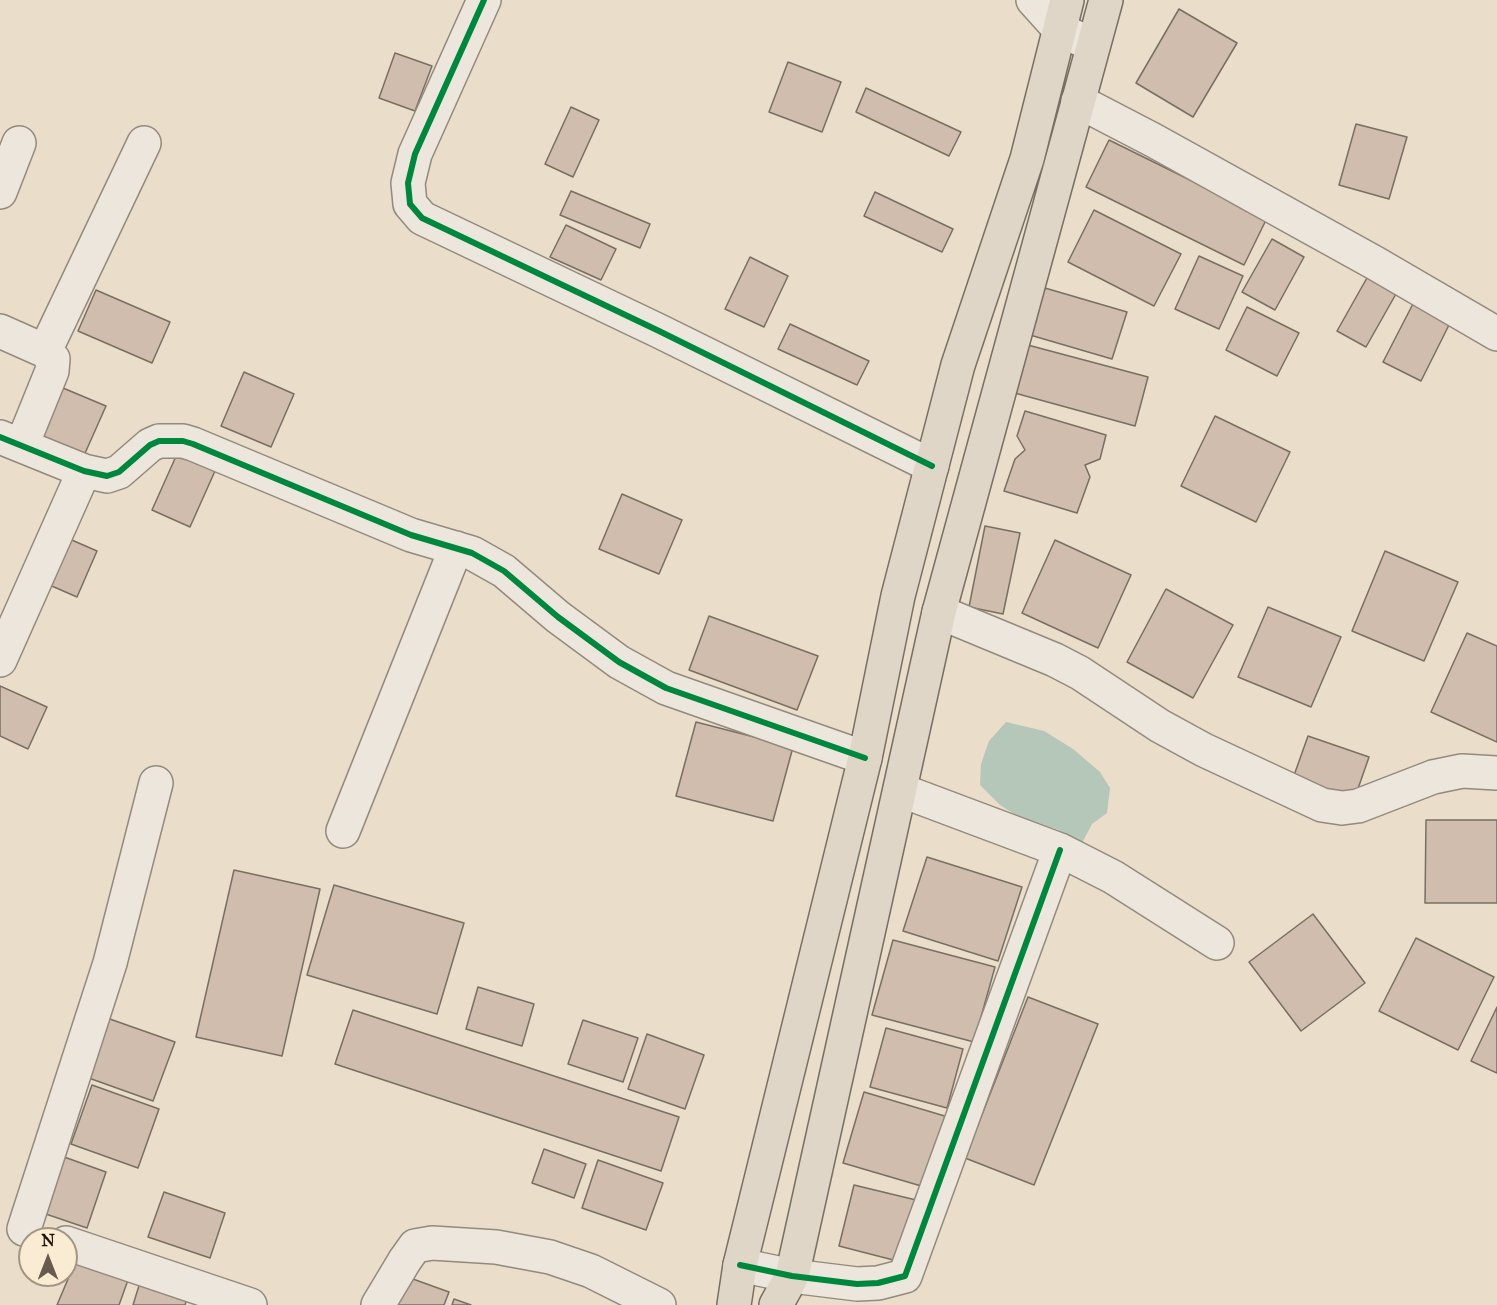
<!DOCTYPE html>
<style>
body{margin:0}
#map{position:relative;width:1497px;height:1305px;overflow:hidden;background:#eaddc9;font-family:"IM FELL Great Primer",serif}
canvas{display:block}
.north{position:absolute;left:18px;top:1227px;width:60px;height:60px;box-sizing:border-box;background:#faebd3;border:2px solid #a39583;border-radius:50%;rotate:0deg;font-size:16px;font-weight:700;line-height:24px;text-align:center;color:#21150a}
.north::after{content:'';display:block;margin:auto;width:21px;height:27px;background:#675b4d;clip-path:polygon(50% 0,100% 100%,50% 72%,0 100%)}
</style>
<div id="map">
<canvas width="1497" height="1305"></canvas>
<div class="north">N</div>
</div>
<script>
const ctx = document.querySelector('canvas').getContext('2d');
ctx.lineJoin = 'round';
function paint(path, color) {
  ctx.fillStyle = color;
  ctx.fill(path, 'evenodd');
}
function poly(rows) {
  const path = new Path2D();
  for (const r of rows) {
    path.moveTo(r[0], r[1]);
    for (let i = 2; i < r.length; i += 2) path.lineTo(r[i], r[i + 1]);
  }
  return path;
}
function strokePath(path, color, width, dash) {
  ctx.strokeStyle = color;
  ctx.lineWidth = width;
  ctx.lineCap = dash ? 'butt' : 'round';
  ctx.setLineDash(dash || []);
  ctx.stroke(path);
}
const water = poly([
 [1006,722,1044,731,1073,749,1100,772,1110,788,1107,813,1092,824,1082,843,1059,830,1016,815,1000,805,980,785,981,764,989,741]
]);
const building = poly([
 [1179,9,1237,43,1193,117,1136,83,1179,9],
 [395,53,432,66,415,111,379,98,395,53],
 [788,62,841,82,822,132,769,112,788,62],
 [866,88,961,132,949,156,856,112,866,88],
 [571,107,599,120,573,177,545,164,571,107],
 [1356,124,1407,137,1389,199,1339,185,1356,124],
 [1109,140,1267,218,1244,265,1086,187,1109,140],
 [571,191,650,224,640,248,560,215,571,191],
 [875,192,953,229,942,252,864,216,875,192],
 [1094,210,1181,254,1154,306,1068,262,1094,210],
 [566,225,616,249,601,280,550,257,566,225],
 [1272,239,1304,257,1275,310,1242,292,1272,239],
 [1199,256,1243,276,1219,329,1175,309,1199,256],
 [750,257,788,276,764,327,725,309,750,257],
 [1372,269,1401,285,1366,347,1337,331,1372,269],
 [1045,288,1127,312,1112,359,1030,335,1045,288],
 [96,290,170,322,152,363,78,331,96,290],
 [1416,298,1453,317,1421,381,1383,362,1416,298],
 [1247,307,1299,333,1277,376,1226,350,1247,307],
 [790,324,869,361,857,385,778,349,790,324],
 [1024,344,1148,377,1135,426,1011,392,1024,344],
 [244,372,294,394,271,447,221,426,244,372],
 [51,383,106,406,82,460,27,436,51,383],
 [1025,411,1106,435,1100,459,1085,465,1090,477,1077,513,1004,491,1015,459,1025,450,1017,436,1025,411],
 [1215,416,1290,452,1256,522,1181,486,1215,416],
 [177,454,215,471,190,527,152,510,177,454],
 [622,494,682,520,659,574,599,549,622,494],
 [985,526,1020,533,1003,614,969,607,985,526],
 [58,534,97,551,77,597,38,580,58,534],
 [1055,540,1131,575,1098,648,1022,613,1055,540],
 [1385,551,1458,582,1424,661,1352,631,1385,551],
 [1166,589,1233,625,1193,698,1127,662,1166,589],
 [1268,607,1341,637,1311,707,1238,677,1268,607],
 [709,616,818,656,797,710,689,670,709,616],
 [1467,633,1497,646,1497,742,1431,712,1467,633],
 [0,686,47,707,28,749,0,736,0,686],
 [696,722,793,747,773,821,676,796,696,722],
 [1308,736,1369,757,1353,803,1292,781,1308,736],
 [1426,820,1497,820,1497,903,1425,903,1426,820],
 [927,857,1022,887,998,961,903,931,927,857],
 [234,870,320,889,282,1056,196,1037,234,870],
 [334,885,464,923,437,1014,307,975,334,885],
 [1313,914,1365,983,1301,1031,1249,962,1313,914],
 [1416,938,1494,977,1458,1050,1379,1011,1416,938],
 [893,940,995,967,974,1042,872,1015,893,940],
 [478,987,534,1004,522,1046,466,1029,478,987],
 [1028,997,1098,1024,1034,1185,965,1158,1028,997],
 [1497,1007,1497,1073,1471,1061,1497,1007],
 [353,1010,679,1117,661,1171,335,1064,353,1010],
 [107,1018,175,1042,153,1101,86,1077,107,1018],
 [583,1020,638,1038,623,1082,568,1064,583,1020],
 [886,1028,963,1049,947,1108,870,1087,886,1028],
 [647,1034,704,1055,685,1109,628,1089,647,1034],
 [92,1085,159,1109,138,1168,71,1144,92,1085],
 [864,1092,948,1117,928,1188,843,1163,864,1092],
 [544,1149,586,1164,574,1198,532,1183,544,1149],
 [53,1153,106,1172,87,1228,34,1210,53,1153],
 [598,1160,663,1183,646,1230,582,1208,598,1160],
 [854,1185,916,1200,901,1262,839,1246,854,1185],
 [164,1192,225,1213,210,1258,148,1237,164,1192],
 [76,1260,128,1280,119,1305,57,1305,76,1260],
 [399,1274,449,1292,444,1305,387,1305,399,1274],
 [142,1276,189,1292,185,1305,133,1305,142,1276],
 [454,1299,471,1305,452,1305,454,1299]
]);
const minor = poly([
 [484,0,415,154,408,183,410,204,422,218,659,331,932,466],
 [1033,0,1060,30,1093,45],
 [1078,101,1153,140,1375,263,1497,334],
 [0,192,19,143],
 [0,331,45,351,53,359,52,371,22,445],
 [45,351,144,143],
 [0,437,84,471,107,476,119,472,150,445,159,441,183,441,193,444,411,535,472,553,504,571,558,617,619,662,666,688,865,758],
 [939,612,1055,660,1080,673,1160,726,1204,750,1322,805,1342,808,1358,806,1433,777,1462,771,1497,773],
 [0,660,84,471],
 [900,790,1060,850,1113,877,1217,943],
 [343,831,456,548],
 [24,1229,110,963,156,783],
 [66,1243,250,1305],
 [740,1265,792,1276,857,1284,878,1283,905,1276,1060,850],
 [378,1305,405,1260,415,1246,432,1243,496,1247,550,1257,591,1271,659,1305]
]);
const trunk = poly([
 [734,1305,740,1265,865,758,898,596,958,365,1027,159,1067,0],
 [776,1305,792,1276,939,612,1106,0]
]);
const cycleway = poly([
 [484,0,415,154,408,183,410,204,422,218,659,331,932,466],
 [0,437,84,471,107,476,119,472,150,445,159,441,183,441,193,444,411,535,472,553,504,571,558,617,619,662,666,688,865,758],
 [740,1265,792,1276,857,1284,878,1283,905,1276,1060,850]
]);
paint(water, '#b4c7b8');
paint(building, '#d0bdae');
strokePath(building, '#786f64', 1.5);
strokePath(minor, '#938a7e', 36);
strokePath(trunk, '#786f64', 36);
strokePath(minor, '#ede6dd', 33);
strokePath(trunk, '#e0d6c7', 33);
strokePath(cycleway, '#00873e', 6);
</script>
